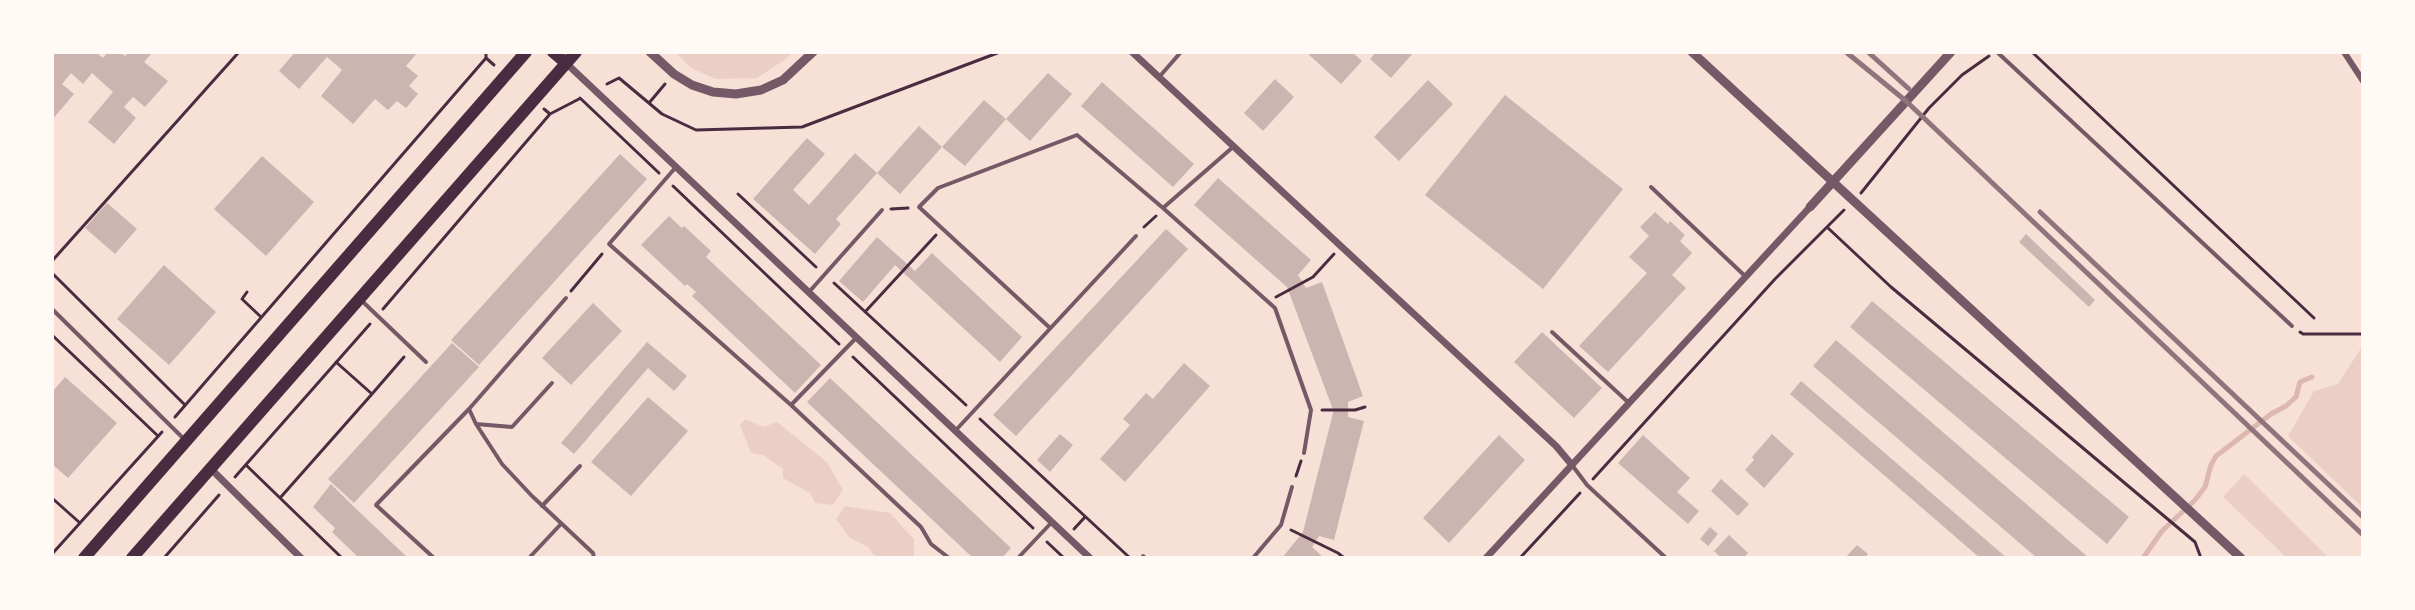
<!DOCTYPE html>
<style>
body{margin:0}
#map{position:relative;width:2415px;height:610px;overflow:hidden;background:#f7e1d7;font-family:Inter,sans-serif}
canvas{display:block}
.frame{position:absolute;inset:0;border:54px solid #fffaf5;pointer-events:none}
</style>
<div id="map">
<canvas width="2415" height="610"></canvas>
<div class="frame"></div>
</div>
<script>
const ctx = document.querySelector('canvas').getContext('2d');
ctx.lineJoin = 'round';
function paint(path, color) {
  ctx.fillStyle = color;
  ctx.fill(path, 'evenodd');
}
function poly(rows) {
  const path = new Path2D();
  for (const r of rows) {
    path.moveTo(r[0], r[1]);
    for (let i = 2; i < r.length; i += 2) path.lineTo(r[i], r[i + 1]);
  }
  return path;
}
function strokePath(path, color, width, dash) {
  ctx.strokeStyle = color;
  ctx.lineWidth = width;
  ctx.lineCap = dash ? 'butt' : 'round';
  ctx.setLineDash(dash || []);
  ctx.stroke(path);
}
const green = poly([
 [675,52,793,52,786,59,757,78,716,79,691,68],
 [2363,345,2363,508,2288,436,2314,391,2338,384],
 [745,419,763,427,777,422,827,462,843,490,833,505,815,503,810,493,783,478,783,469,763,455,751,453,740,425],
 [2244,474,2329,558,2287,558,2223,497],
 [845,506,890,513,914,539,914,558,876,558,868,547,849,537,836,519]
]);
const stream = poly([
 [2143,558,2162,531,2195,500,2205,487,2211,465,2216,456,2271,414,2286,406,2296,397,2300,382,2312,377]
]);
const building = poly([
 [52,52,96,52,103,58,108,52,120,52,125,56,129,52,153,52,144,62,168,81,145,107,133,97,124,107,136,118,114,144,88,122,113,92,92,73,83,84,71,73,62,84,74,94,52,120],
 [295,52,418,52,406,66,418,76,409,86,418,94,406,108,397,101,388,110,375,99,353,124,321,96,342,70,327,57,299,89,279,71],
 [1306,52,1352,52,1362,61,1341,84],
 [1376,52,1414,52,1391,78,1370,59],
 [1048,73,1072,94,1030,141,1006,119,965,166,942,147,984,100,1006,119],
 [1275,79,1294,97,1263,131,1244,113],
 [1428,80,1453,104,1399,161,1374,137],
 [1102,82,1194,164,1173,187,1081,106],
 [1505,95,1623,189,1543,289,1425,195],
 [919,126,942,147,900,194,877,173],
 [807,138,825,154,793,190,809,205,855,153,877,173,836,219,841,224,815,254,753,199],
 [620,154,647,179,479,365,451,340],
 [262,156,314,202,266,256,214,209],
 [1218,178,1311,260,1298,275,1306,288,1322,282,1363,396,1348,402,1348,417,1364,421,1334,540,1319,536,1312,547,1324,558,1282,558,1303,532,1333,413,1332,407,1287,287,1194,205],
 [107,203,137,229,115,254,85,228],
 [1655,212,1668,224,1670,221,1685,235,1680,241,1692,253,1672,275,1686,288,1608,372,1579,346,1647,273,1629,257,1649,236,1640,227],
 [669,216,682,228,684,226,711,251,706,257,821,365,795,393,692,296,696,292,687,284,685,286,641,245],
 [1166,229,1188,249,1016,436,993,415],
 [2026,234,2095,300,2089,307,2019,242],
 [877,237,915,271,932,253,1022,337,1000,362,895,265,863,302,839,281],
 [164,265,216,312,169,365,117,319],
 [1872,301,2129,517,2107,544,1850,327],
 [593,303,622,331,571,385,542,358],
 [1542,332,1602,388,1574,418,1514,362],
 [1836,340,2089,558,2037,558,1813,366],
 [647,342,687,376,674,391,648,368,574,454,561,443],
 [452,343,479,367,354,503,328,479],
 [1184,363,1210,386,1125,482,1100,459,1130,425,1123,419,1146,393,1153,399],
 [65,377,117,423,68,478,52,464,52,392],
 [830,378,1011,548,1002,558,973,558,807,402],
 [1801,381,2007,558,1980,558,1790,394],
 [648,397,688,431,631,496,591,462],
 [1060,434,1073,445,1050,472,1037,460],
 [1772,434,1794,454,1764,488,1745,470,1754,460,1752,457],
 [1499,435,1525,460,1449,543,1423,518],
 [1643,435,1690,478,1677,492,1699,511,1688,524,1618,463],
 [1721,479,1749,504,1738,516,1711,491],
 [331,484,351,504,408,558,359,558,332,532,335,528,313,507],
 [1710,527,1718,534,1708,546,1700,539],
 [1729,535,1748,553,1744,558,1721,558,1714,551],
 [1857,545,1868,554,1865,558,1845,558]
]);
const path = poly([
 [486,52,486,58,494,65],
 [2032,52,2314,318],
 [607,84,619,78,662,114,696,130,802,127,1000,52],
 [580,98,659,173],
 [649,103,665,84],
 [544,109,550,114,579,99],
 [673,186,839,344],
 [1861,193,1929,108,1962,75,1989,56],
 [738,194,816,267],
 [891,209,908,208],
 [1144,227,1156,216],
 [1828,228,1891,287,2195,542,2201,558],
 [52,261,239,52],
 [52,273,185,405],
 [834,283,966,405],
 [571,291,602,254],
 [247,292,242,299,261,317],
 [1276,297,1313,277,1334,254],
 [383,309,550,114],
 [865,312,936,235],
 [2300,332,2303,334,2363,334],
 [52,335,158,436],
 [853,357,1033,528],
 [336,362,372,394,404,357],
 [1322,410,1355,410,1365,407],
 [175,417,486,58],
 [980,419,1130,558],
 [246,465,342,558],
 [1296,476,1301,461],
 [235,477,370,324],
 [1593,479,1775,279,1844,210],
 [52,498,80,523],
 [280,498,372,394],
 [1074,529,1085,517],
 [1291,530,1338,553,1344,558],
 [1047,542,1064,558],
 [52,554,162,432],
 [164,558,219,495],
 [1520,558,1580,493]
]);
const service = poly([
 [1997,52,2292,326],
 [1160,76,1181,52],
 [676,167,609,244,791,405,921,527,931,544,949,558],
 [1651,187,1745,276],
 [1163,208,1275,308,1311,410,1304,453],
 [809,292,882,210],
 [566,298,469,409,476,424,502,464,532,496,593,553,594,558],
 [362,301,426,362],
 [52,309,184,439],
 [1050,328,919,207,938,188,1077,135,1163,208,1233,147],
 [1552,332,1629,403],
 [792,404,857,337],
 [476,424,512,427,552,383],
 [956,430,1136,236],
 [1572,465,1587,485,1666,558],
 [542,506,580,466],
 [1143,556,1145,558],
 [434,558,376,505,469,409],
 [529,558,560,525],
 [1018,558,1052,522],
 [1253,558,1281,525,1292,487]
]);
const pedestrian = poly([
 [2344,52,2363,81]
]);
const minor = poly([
 [1132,52,1556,446,1572,465],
 [566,63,1090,558],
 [211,469,301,558],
 [1486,558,1810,207]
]);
const tertiary = poly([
 [650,52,674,74,692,85,713,92,736,94,761,90,783,80,813,52],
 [1692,52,2241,558],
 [1810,207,1951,52]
]);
const primary = poly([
 [553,52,566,63],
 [84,558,526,52],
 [132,558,576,52]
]);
const rail = poly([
 [1846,52,1906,101,2363,535],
 [1868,52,1909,89],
 [2040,212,2363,517]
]);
paint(green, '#ebcfc5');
strokePath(stream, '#dcb8b0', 5);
paint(building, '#ccb4b1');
strokePath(path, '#4a2c40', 3);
strokePath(service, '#755966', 4);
strokePath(pedestrian, '#755966', 6);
strokePath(minor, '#755966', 7);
strokePath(tertiary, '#755966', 9);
strokePath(primary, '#4a2c40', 12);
strokePath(rail, '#8f747c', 5);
</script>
